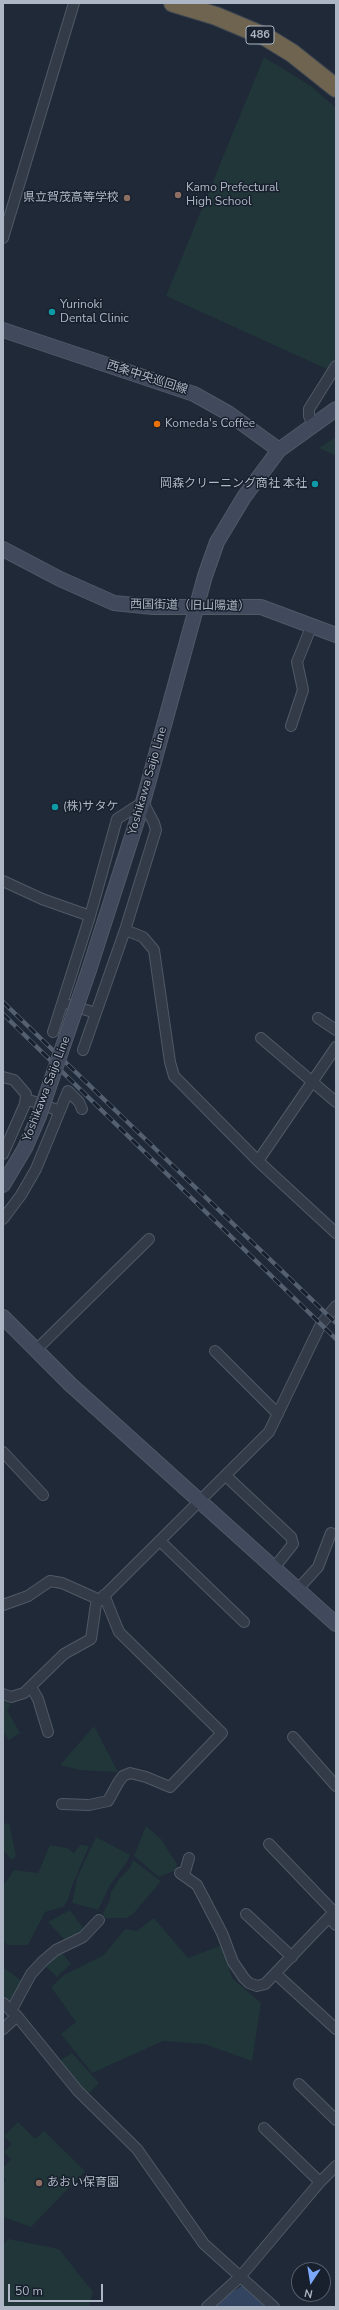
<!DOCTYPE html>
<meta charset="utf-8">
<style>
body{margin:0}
#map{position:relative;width:339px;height:2310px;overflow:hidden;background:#1f2938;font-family:"Nunito Sans",sans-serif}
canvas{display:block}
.frame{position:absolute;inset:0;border:4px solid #adb6c5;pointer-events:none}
.north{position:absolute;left:291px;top:2262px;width:40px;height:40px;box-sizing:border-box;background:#18202d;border:1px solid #545c6a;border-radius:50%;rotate:192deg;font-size:11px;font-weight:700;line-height:16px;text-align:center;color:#adb6c5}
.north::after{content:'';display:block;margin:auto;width:14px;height:18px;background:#7ca9fc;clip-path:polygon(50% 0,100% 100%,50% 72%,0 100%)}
.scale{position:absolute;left:8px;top:2284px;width:95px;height:18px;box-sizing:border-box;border:2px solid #adb6c5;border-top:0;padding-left:5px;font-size:12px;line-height:14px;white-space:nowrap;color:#adb6c5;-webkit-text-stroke:3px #18202d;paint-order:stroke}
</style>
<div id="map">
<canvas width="339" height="2310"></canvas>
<div class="frame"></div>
<div class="north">N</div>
<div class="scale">50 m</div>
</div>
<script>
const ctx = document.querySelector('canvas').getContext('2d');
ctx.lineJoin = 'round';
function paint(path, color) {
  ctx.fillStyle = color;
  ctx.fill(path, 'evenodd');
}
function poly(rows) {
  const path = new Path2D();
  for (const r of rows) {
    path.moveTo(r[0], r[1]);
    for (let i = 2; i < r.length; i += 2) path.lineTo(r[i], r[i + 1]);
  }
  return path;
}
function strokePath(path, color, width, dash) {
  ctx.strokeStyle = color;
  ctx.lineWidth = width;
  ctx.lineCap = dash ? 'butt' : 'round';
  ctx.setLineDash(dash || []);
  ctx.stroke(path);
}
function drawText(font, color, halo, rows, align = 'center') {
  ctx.font = font + ' "Nunito Sans","Noto Sans JP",sans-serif';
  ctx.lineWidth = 3;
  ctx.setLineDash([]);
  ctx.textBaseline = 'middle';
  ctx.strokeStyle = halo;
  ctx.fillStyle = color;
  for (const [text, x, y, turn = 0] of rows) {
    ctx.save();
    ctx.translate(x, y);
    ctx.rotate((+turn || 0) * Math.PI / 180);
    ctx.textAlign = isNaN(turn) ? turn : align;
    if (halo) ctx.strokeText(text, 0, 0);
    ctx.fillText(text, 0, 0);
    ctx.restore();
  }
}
const green = poly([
 [264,57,311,86,336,108,336,358,329,370,166,296],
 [336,437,336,456,319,448],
 [3,1699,11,1705,7,1710,20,1733,9,1740,3,1731],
 [94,1726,118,1772,80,1770,60,1765],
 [9,1823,16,1856,12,1860,3,1850,3,1824],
 [146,1826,161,1839,177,1864,176,1870,159,1877,134,1856],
 [96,1837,130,1855,127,1862,110,1885,98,1910,72,1903,77,1878],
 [50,1845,67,1848,74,1853,80,1845,89,1846,72,1886,68,1900,63,1907,45,1912,28,1945,7,1945,3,1940,3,1886,14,1870,38,1873],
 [133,1860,161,1881,134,1913,127,1918,105,1918,103,1913,110,1900,111,1892,119,1879,130,1868],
 [70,1910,84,1929,66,1941,48,1922],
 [154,1918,188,1958,222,1945,232,1978,261,2003,252,2061,204,2044,163,2041,92,2073,61,2034,76,2022,51,1987,64,1975,104,1955,125,1929,137,1931],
 [61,1952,71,1964,57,1977,45,1966],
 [3,1967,22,1981,11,2006,3,1999],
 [72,2053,99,2083,88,2094,74,2083,59,2061],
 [18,2122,35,2139,44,2131,85,2171,31,2227,3,2217,3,2183,6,2180,3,2176,3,2168,11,2159,4,2152,11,2144,4,2136],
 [8,2239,59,2249,93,2292,89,2307,3,2307,3,2244]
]);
const water = poly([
 [243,2285,265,2307,215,2307,227,2295]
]);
const street = poly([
 [3,238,74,3],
 [313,425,309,416,309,409,336,366],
 [291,726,303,690,297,662,312,625],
 [3,881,42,899,90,916,117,819,143,802,154,823,156,830,125,930,83,1050],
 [125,930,143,937,154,950,170,1062,174,1076,258,1161,336,1233],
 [70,1005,96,1013],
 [318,1018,336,1030],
 [53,1032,90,916],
 [261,1038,336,1102],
 [3,1077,14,1080,26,1094,25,1104,3,1154],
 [26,1099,60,1111],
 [258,1161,336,1047],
 [3,1219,21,1195,36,1169,68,1091,79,1102,82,1109],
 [36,1350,149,1239],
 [215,1351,278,1414],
 [3,1452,43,1495],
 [226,1476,291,1537,293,1544,274,1568],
 [160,1541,244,1622],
 [298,1589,318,1567,331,1533],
 [3,1605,28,1596,50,1581,62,1583,100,1600],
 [31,1687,38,1699,48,1732],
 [3,1694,11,1697,24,1693,64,1654,91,1639,96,1604,269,1432,321,1324,336,1306],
 [293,1737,336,1786],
 [62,1804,89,1805,108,1801,118,1783,123,1776,130,1773,146,1777,170,1787,222,1733,119,1632,104,1595],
 [269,1844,334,1912],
 [180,1873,197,1885,222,1933,233,1962,244,1978,249,1983,257,1986,265,1984,336,1910],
 [184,1875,189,1858],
 [246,1914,292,1957],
 [329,1918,336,1925],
 [276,1974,336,2029],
 [3,2003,17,2016,78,2091,137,2149,204,2244,274,2307],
 [11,2011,31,1974,43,1961,56,1950,83,1937,99,1920],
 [3,2029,17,2016],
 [299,2084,336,2120],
 [264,2128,320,2182],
 [207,2307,240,2277,320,2182,336,2166]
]);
const secondary = poly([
 [3,330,194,394,228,413,279,450],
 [3,549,60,579,114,603,153,607,261,607,336,635],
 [89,970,143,802,205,576,217,542,244,497,279,450,336,409],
 [3,1185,25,1148],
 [3,1317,71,1385,336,1624]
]);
const highway = poly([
 [173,3,216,16,266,37,292,53,336,88]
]);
const rail = poly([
 [3,1002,336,1323],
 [3,1014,336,1339]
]);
const secondaryBridge = poly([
 [25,1148,39,1116,89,970]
]);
const markers = [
 [178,195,4,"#8d6e63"],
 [127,198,4,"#8d6e63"],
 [52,312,4,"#0f9aa8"],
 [157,424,4,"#e8710a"],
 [315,484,4,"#0f9aa8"],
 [55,807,4,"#0f9aa8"],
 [39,2183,4,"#8d6e63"]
];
const shields = [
 [260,35,28]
];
const shieldNames = [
 ["486",260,35]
];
const poiNames = [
 ["Kamo Prefectural",186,188],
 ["High School",186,202],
 ["県立賀茂高等学校",119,198,"right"],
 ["Yurinoki",60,305],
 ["Dental Clinic",60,319],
 ["Komeda's Coffee",165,424],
 ["岡森クリーニング商社 本社",307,484,"right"],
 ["(株)サタケ",63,807],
 ["あおい保育園",47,2183]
];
const streetNames = [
 ["西条中央巡回線",147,378,18],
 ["西国街道（旧山陽道）",190,606,1],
 ["Yoshikawa Saijo Line",148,781,-74],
 ["Yoshikawa Saijo Line",47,1089,-69]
];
paint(green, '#213639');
paint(water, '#324460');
strokePath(street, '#505966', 12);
strokePath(secondary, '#505966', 16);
strokePath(highway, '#3d4653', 20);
strokePath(street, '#333b49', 10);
strokePath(secondary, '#414a5c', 14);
strokePath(highway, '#6f644f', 18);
strokePath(rail, '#545f70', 4.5);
strokePath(rail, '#18202d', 3, [9]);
strokePath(secondaryBridge, '#505966', 16, []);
strokePath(secondaryBridge, '#414a5c', 14);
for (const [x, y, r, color] of markers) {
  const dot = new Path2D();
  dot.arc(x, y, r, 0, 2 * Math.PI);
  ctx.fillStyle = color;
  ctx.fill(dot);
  strokePath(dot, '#18202d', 1.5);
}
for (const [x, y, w] of shields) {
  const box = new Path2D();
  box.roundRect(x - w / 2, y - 9, w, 18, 3);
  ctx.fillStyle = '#18202d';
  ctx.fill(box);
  strokePath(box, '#adb6c5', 1);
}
drawText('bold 11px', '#adb6c5', null, shieldNames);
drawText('12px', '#adb6c5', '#18202d', poiNames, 'left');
drawText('12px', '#adb6c5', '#18202d', streetNames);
</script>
